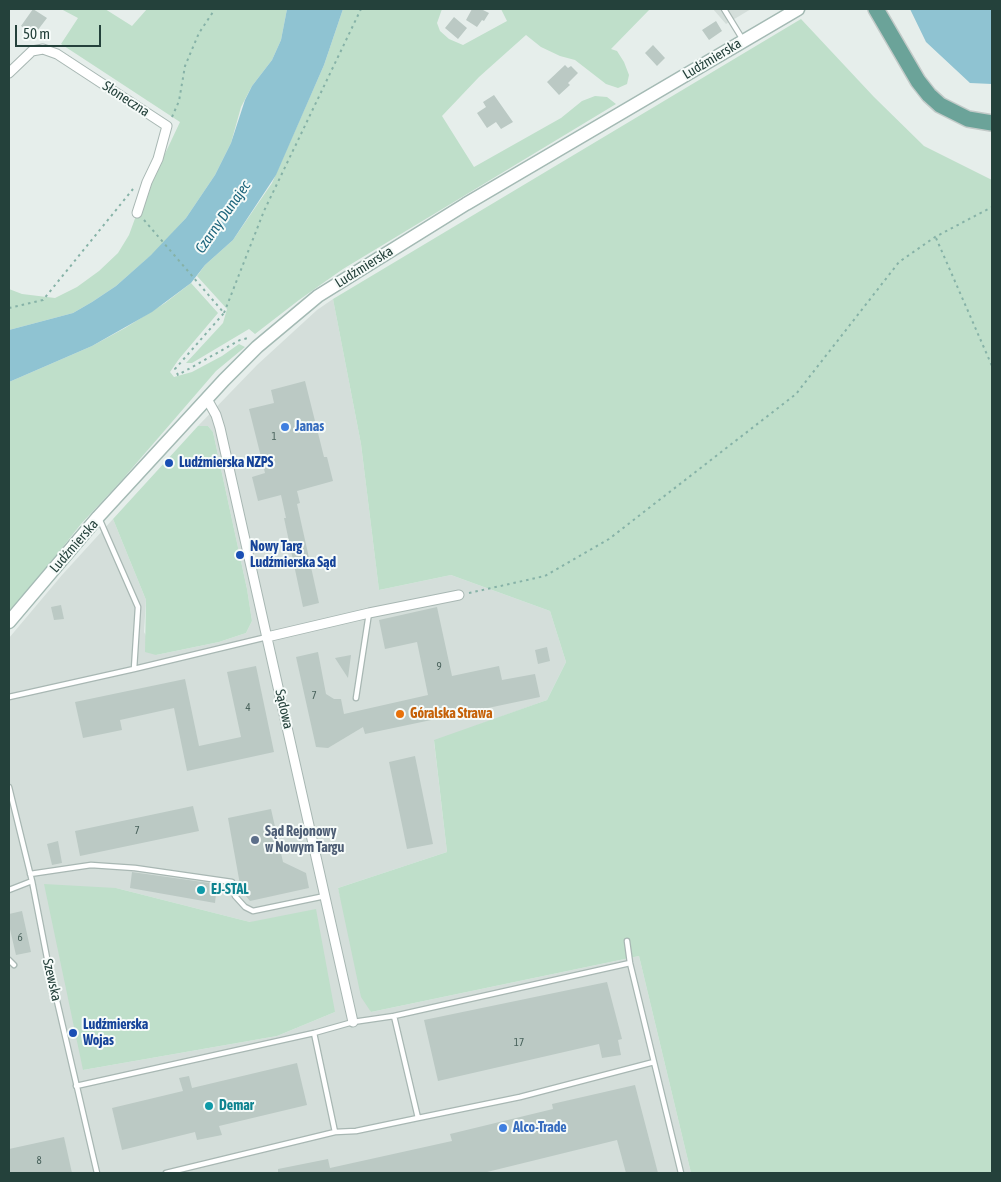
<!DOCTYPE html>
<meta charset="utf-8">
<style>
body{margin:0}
#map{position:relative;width:1001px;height:1182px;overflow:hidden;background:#e6eeeb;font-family:"Asap Condensed",sans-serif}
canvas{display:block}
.frame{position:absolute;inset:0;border:10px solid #24413b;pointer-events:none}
.scale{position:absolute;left:15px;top:25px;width:86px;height:22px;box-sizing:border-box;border:2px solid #24413b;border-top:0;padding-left:6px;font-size:15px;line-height:18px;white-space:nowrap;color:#24413b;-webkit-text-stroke:4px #f6fbf9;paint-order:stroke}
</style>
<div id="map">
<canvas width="1001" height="1182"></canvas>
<div class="frame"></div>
<div class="scale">50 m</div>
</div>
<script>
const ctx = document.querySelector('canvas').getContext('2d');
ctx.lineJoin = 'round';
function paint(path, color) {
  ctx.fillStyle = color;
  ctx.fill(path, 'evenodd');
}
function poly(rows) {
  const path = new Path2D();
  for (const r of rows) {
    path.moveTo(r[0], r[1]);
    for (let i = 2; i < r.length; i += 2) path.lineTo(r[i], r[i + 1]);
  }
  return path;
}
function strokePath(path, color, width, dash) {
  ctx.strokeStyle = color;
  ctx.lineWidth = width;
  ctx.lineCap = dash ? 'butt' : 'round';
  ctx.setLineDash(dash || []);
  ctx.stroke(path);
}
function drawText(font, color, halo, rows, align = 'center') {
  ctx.font = font + ' "Asap Condensed",sans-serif';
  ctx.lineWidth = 4;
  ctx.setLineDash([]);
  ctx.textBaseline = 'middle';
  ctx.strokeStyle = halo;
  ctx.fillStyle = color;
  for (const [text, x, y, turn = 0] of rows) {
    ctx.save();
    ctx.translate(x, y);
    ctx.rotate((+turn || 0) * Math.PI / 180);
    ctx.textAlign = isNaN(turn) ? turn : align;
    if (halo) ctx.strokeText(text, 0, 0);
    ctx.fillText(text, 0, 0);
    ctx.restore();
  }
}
const built = poly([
 [713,9,751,9,726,24],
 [333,299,361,444,379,590,451,575,550,611,566,662,547,700,434,741,447,852,338,888,371,1012,639,956,691,1173,9,1173,9,638,62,575,113,519,146,600,144,632,156,655,219,642,246,633,252,621,247,589,213,432,208,426,198,426,257,365,317,310],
 [116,888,250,922,335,1012,277,1036,83,1070]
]);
const green = poly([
 [61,9,105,9,132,26,147,9,287,9,281,40,272,60,252,86,241,107,231,143,215,175,186,218,157,250,116,286,92,302,73,313,9,330,9,289,22,294,55,298,77,287,99,271,118,253,129,235,137,213,180,122,61,44,78,18],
 [343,9,442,9,437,23,440,31,449,39,463,45,507,21,501,9,650,9,611,49,617,51,624,62,629,75,627,84,618,88,606,84,575,60,560,56,541,47,526,35,479,77,442,116,474,167,561,118,582,101,595,96,607,97,616,104,343,269,299,300,255,334,249,329,192,363,186,363,223,323,227,309,197,276,205,265,233,240,272,183,324,65],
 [801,19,874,97,924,146,992,180,992,1173,691,1173,639,956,371,1012,361,997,338,888,447,852,434,740,547,700,566,662,550,611,451,575,379,590,361,444,333,299],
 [191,283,218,313,179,359,170,372,174,377,192,372,222,356,239,344,245,347,216,371,121,481,81,524,46,568,9,611,9,382,92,346,125,328,165,303],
 [198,426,208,426,213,432,247,589,252,621,246,633,219,642,156,655,145,652,146,600,113,519],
 [44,884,116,888,250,922,316,909,335,1012,277,1036,83,1070]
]);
const water = poly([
 [287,9,343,9,324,65,276,175,233,240,205,265,191,283,152,312,92,346,9,382,9,330,73,313,92,302,116,286,151,255,186,218,215,175,231,143,245,100,252,86,272,60,281,40],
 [910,9,992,9,992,84,970,83,926,42]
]);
const building = poly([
 [33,9,47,18,34,35,21,26],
 [472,9,481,9,489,13,484,21,482,20,477,27,466,20],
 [454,17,467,28,458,39,445,28],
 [716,21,722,31,709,40,702,30],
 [653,45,665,58,657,66,645,53],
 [565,65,568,68,571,66,578,73,568,83,570,85,559,95,547,82],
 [494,95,513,122,501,129,496,122,487,128,477,113,486,107,483,102],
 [305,381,324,457,327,457,333,481,297,491,300,503,297,504,319,603,303,607,284,518,286,518,281,495,258,501,252,477,265,473,249,409,274,403,271,390],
 [61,605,64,619,54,620,51,607],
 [437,607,452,676,499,666,502,680,535,674,540,697,365,734,363,727,328,748,316,747,296,657,318,652,326,694,334,699,341,699,344,714,428,695,417,642,385,649,379,620],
 [547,647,550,661,538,664,535,650],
 [351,655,348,678,335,658],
 [256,666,274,752,187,771,174,708,120,720,122,730,83,738,75,702,185,679,199,746,241,737,227,672],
 [415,756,433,844,407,849,389,762],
 [193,806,199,831,80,856,75,831],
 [271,809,283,862,306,873,309,888,250,901,241,890,228,818],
 [58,841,62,863,52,865,47,844],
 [132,872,217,884,215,903,130,888],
 [22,911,31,952,16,955,9,925,9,914],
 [607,982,622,1039,618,1040,621,1055,602,1058,599,1044,438,1081,424,1020],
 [297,1063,307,1105,219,1126,222,1135,197,1140,195,1132,122,1150,112,1108,183,1091,179,1078,189,1076,192,1088],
 [635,1085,658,1173,626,1173,617,1140,483,1173,278,1173,278,1169,328,1159,330,1168,452,1141,450,1134,553,1109,552,1104],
 [64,1137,72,1173,9,1173,9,1149]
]);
const path = poly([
 [172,117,179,101,185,66,199,33,215,9],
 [144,220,224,313,175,369,178,375,240,340,248,338],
 [936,238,992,366],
 [9,308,43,300,133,189],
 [224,313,264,211,361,9],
 [469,593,545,576,609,539,796,394,899,262,935,237,992,207]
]);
const service = poly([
 [724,9,743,40],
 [134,669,267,637],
 [9,697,134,669,138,607,99,518],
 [356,698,369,613],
 [9,787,32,881,47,958,97,1173],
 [30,874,91,865,135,868,232,882,235,896,245,907,253,911,325,896],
 [9,890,32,881],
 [627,941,630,963,654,1062],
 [9,960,14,965],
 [394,1016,630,963],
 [314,1033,335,1132],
 [76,1086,314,1033,353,1022,394,1016,418,1118,356,1131,335,1132,166,1173],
 [418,1118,520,1097,654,1062,681,1173]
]);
const minor = poly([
 [9,73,32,51,43,49,57,54,167,126,158,159,147,182,137,213],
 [207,399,216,415,220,428,353,1022],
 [267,637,369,613,459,595]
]);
const secondary = poly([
 [9,622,98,517,224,380,257,347,318,296,466,204,798,9]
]);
const primary = poly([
 [876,9,918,81,929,95,940,105,968,119,992,123]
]);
const markers = [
 [285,427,5,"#3f7fe0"],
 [169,463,5,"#1a4fb4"],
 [240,555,5,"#1a4fb4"],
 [400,714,5,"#e8710a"],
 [255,840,5,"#5c6f8a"],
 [201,890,5,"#0f9aa8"],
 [73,1033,5,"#1a4fb4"],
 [209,1106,5,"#0f9aa8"],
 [503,1128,5,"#3f7fe0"]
];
const numberNames = [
 ["1",274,437],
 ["9",439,667],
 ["7",314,696],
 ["4",248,708],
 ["7",137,831],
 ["6",20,938],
 ["17",519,1043],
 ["8",39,1161]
];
const streetNames = [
 ["Ludźmierska",712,59,-31],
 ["Słoneczna",126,99,33],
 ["Ludźmierska",364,267,-32],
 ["Ludźmierska",74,546,-49],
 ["Sądowa",284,709,77],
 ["Szewska",52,980,77]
];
const shopNames = [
 ["Janas",295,427],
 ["Alco-Trade",513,1128]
];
const transitNames = [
 ["Ludźmierska NZPS",179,463],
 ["Nowy Targ",250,547],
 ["Ludźmierska Sąd",250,563],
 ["Ludźmierska",83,1025],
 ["Wojas",83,1041]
];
const foodNames = [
 ["Góralska Strawa",410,714]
];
const serviceNames = [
 ["Sąd Rejonowy",265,832],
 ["w Nowym Targu",265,848]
];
const cultureNames = [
 ["EJ-STAL",211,890],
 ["Demar",219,1106]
];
const waterNames = [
 ["Czarny Dunajec",223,217,-55]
];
paint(built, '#d4deda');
paint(green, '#bfdfca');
paint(water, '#8fc3d2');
paint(building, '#bbc9c4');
strokePath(service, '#a8b7b3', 7);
strokePath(minor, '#a8b7b3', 11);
strokePath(secondary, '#a4bab4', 15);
strokePath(primary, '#c2cac8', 18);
strokePath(path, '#86b2a7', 2, [2.5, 4]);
strokePath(service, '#fff', 4.5);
strokePath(minor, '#fff', 9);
strokePath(secondary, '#fff', 12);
strokePath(primary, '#6ba399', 15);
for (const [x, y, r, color] of markers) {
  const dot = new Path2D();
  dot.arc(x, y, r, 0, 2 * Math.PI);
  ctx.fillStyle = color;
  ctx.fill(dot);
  strokePath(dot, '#f6fbf9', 2);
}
drawText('11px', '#4a635d', null, numberNames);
drawText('14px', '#24413b', '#f6fbf9', streetNames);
drawText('bold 14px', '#366cbe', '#f6fbf9', shopNames, 'left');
drawText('bold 14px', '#164399', '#f6fbf9', transitNames, 'left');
drawText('bold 14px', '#c56008', '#f6fbf9', foodNames, 'left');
drawText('bold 14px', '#4e5e75', '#f6fbf9', serviceNames, 'left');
drawText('bold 14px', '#0d838f', '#f6fbf9', cultureNames, 'left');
drawText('italic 15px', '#1e667d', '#f6fbf9', waterNames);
</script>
